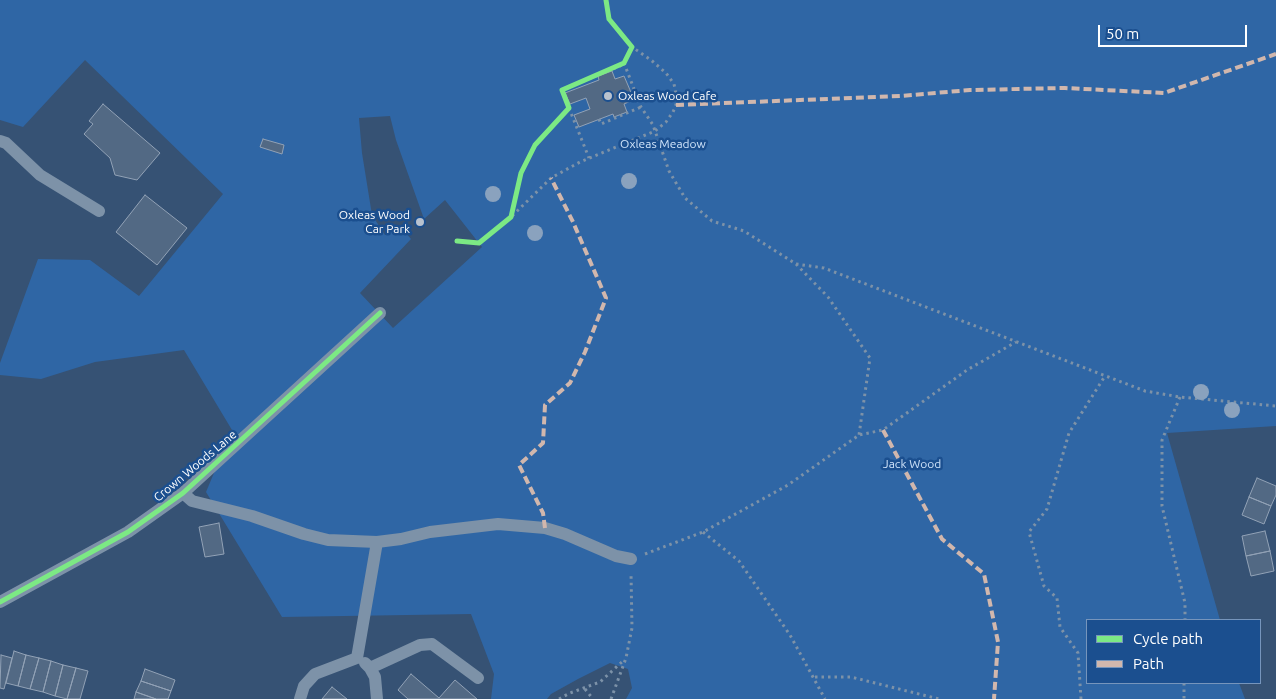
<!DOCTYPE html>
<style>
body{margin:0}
#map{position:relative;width:1276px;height:699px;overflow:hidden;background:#365274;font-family:Ubuntu,sans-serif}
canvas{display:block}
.legend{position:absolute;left:1086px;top:619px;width:175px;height:65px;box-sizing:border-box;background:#1b4f8f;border:1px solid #7695bc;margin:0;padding:6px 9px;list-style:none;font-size:15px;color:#fff}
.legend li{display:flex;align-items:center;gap:10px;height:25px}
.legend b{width:25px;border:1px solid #7695bc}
.scale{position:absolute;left:1098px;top:25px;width:149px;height:22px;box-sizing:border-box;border:2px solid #fff;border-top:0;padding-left:6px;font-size:15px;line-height:18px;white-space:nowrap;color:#fff;-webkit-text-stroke:4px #1b4f8f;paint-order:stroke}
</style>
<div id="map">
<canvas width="1276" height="699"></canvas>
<ul class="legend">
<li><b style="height:6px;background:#7ce984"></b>Cycle path</li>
<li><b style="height:6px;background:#d1b7ad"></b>Path</li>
</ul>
<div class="scale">50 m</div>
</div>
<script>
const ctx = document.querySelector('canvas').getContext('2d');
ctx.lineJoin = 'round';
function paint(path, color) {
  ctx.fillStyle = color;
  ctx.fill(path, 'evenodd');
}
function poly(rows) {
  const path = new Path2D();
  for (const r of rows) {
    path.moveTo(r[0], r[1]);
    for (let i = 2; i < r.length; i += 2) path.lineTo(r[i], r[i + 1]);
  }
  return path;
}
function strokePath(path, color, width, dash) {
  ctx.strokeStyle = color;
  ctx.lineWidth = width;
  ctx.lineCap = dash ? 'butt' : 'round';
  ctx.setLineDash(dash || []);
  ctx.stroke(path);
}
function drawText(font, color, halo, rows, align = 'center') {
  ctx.font = font + ' Ubuntu,sans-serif';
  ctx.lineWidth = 5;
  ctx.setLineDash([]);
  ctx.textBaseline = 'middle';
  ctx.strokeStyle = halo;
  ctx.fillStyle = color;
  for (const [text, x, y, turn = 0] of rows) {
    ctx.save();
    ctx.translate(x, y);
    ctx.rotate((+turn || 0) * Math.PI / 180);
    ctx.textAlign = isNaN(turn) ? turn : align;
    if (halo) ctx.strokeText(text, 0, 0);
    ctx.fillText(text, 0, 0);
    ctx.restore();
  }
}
const green = poly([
 [0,0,1276,0,1276,426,1167,433,1220,620,1087,620,1087,683,1239,683,1245,699,626,699,632,688,628,669,610,663,578,679,551,694,547,699,491,699,494,674,471,614,282,617,206,492,232,430,184,350,95,362,41,379,0,375,0,363,38,259,90,260,139,296,223,194,85,60,23,127,0,120],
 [390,116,396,140,424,219,445,200,482,247,393,328,360,293,411,239,400,226,385,235,372,215,362,153,359,118]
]);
const building = poly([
 [612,71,615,79,624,76,630,90,633,100,624,104,627,112,614,117,613,114,579,127,574,115,590,109,586,98,570,104,565,93,599,80,598,76,612,71],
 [103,104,160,153,137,180,115,175,110,158,84,134,93,124,89,121,103,104],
 [263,139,284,145,282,154,260,147,263,139],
 [145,195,187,228,157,265,116,232,145,195],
 [1257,478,1276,486,1276,495,1271,506,1249,497,1257,478],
 [1249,497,1271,506,1264,524,1242,515,1249,497],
 [219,523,224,554,205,557,199,527,219,523],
 [1265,531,1270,551,1246,556,1242,536,1265,531],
 [1270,551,1274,571,1251,576,1246,556,1270,551],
 [14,651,26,655,18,686,6,683,14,651],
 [1,655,12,658,4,689,0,688,1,655],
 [26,655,39,658,30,689,18,686,26,655],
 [39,658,51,661,43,692,30,689,39,658],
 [51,661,63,665,55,696,43,692,51,661],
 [63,665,76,668,67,699,55,696,63,665],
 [76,668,88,671,80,699,67,699,76,668],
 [145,669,175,680,171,691,141,681,145,669],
 [411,674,439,698,455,680,477,699,408,699,398,690,411,674],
 [141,681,171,691,168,699,156,699,136,692,141,681],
 [332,687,347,699,322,699,332,687],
 [136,692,156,699,134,699,136,692]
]);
const path = poly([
 [624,63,641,107,653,125,669,171,685,198,712,221,744,231,796,264,828,297,870,358,859,435],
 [569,108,589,158],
 [599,119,601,124,641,107],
 [511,217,521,173,535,145,569,108,562,90,620,66,624,63,632,47],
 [457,241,479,243,511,217,551,178,580,162,655,131,666,122,673,112,676,105,676,94,674,84,666,73,651,60,632,47,620,33,609,19,606,0],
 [796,264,824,268,1145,391,1180,397,1276,406],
 [1180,397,1162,440,1162,506,1185,603,1185,620],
 [703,532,739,561,790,635,825,699],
 [645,554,703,532,788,485,859,435,883,430,967,370,1016,342],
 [815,677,851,677,939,699],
 [1184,683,1184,699],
 [585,689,593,699],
 [559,699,570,693,600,682,624,660],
 [611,699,626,658,632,628,631,573],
 [1081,699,1078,653,1060,627,1057,598,1044,586,1029,532,1047,509,1069,433,1105,376]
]);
const lane = poly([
 [0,141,6,143,40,175,99,211],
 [183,493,192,501,252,516,304,534,328,540,377,542,401,539,430,532,498,524,545,528,565,534,616,556,631,559],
 [0,602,128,532,183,493,380,313],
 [357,658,377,542],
 [365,663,370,668,375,677,377,699],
 [370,668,420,645,432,644,478,678],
 [300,699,304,686,315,674,357,658]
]);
const quiet = poly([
 [676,105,900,96,970,90,1065,88,1164,93,1276,54],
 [883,430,942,539,984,574,998,642,994,699],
 [545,528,543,513,519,465,543,443,545,405,570,383,585,352,606,298,573,222,551,178]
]);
const cycleway = poly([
 [457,241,479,243,511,217,521,173,535,145,569,108,562,90,624,63,632,47,609,19,606,0],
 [0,602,128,532,183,493,380,313]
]);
const trees = [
 [629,181],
 [493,194],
 [535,233],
 [1201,392],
 [1232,410]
];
const markers = [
 [608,96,5,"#b9c2ce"],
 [420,222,5,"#b9c2ce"]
];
const poiNames = [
 ["Oxleas Wood Cafe",618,96],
 ["Oxleas Wood",410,215,"right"],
 ["Car Park",410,229,"right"]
];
const parkNames = [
 ["Oxleas Meadow",663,144],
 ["Jack Wood",912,464]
];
const streetNames = [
 ["Crown Woods Lane",195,466,-40]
];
paint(green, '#2f66a5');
paint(building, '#526984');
strokePath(building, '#92a2b6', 1);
strokePath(path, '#7d92a8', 3, [2.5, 4]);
strokePath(lane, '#7d92a8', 12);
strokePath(quiet, '#d1b7ad', 4, [8, 4]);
strokePath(cycleway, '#7ce984', 5);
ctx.fillStyle = '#8aa2be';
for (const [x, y] of trees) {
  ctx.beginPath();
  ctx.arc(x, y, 8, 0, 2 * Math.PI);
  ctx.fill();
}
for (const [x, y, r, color] of markers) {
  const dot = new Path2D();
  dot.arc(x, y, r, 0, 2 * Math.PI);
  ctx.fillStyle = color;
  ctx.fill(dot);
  strokePath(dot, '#1b4f8f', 2);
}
drawText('12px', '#fff', '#1b4f8f', poiNames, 'left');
drawText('12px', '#cfe3fa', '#1b4f8f', parkNames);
drawText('12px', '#fff', '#1b4f8f', streetNames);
</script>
